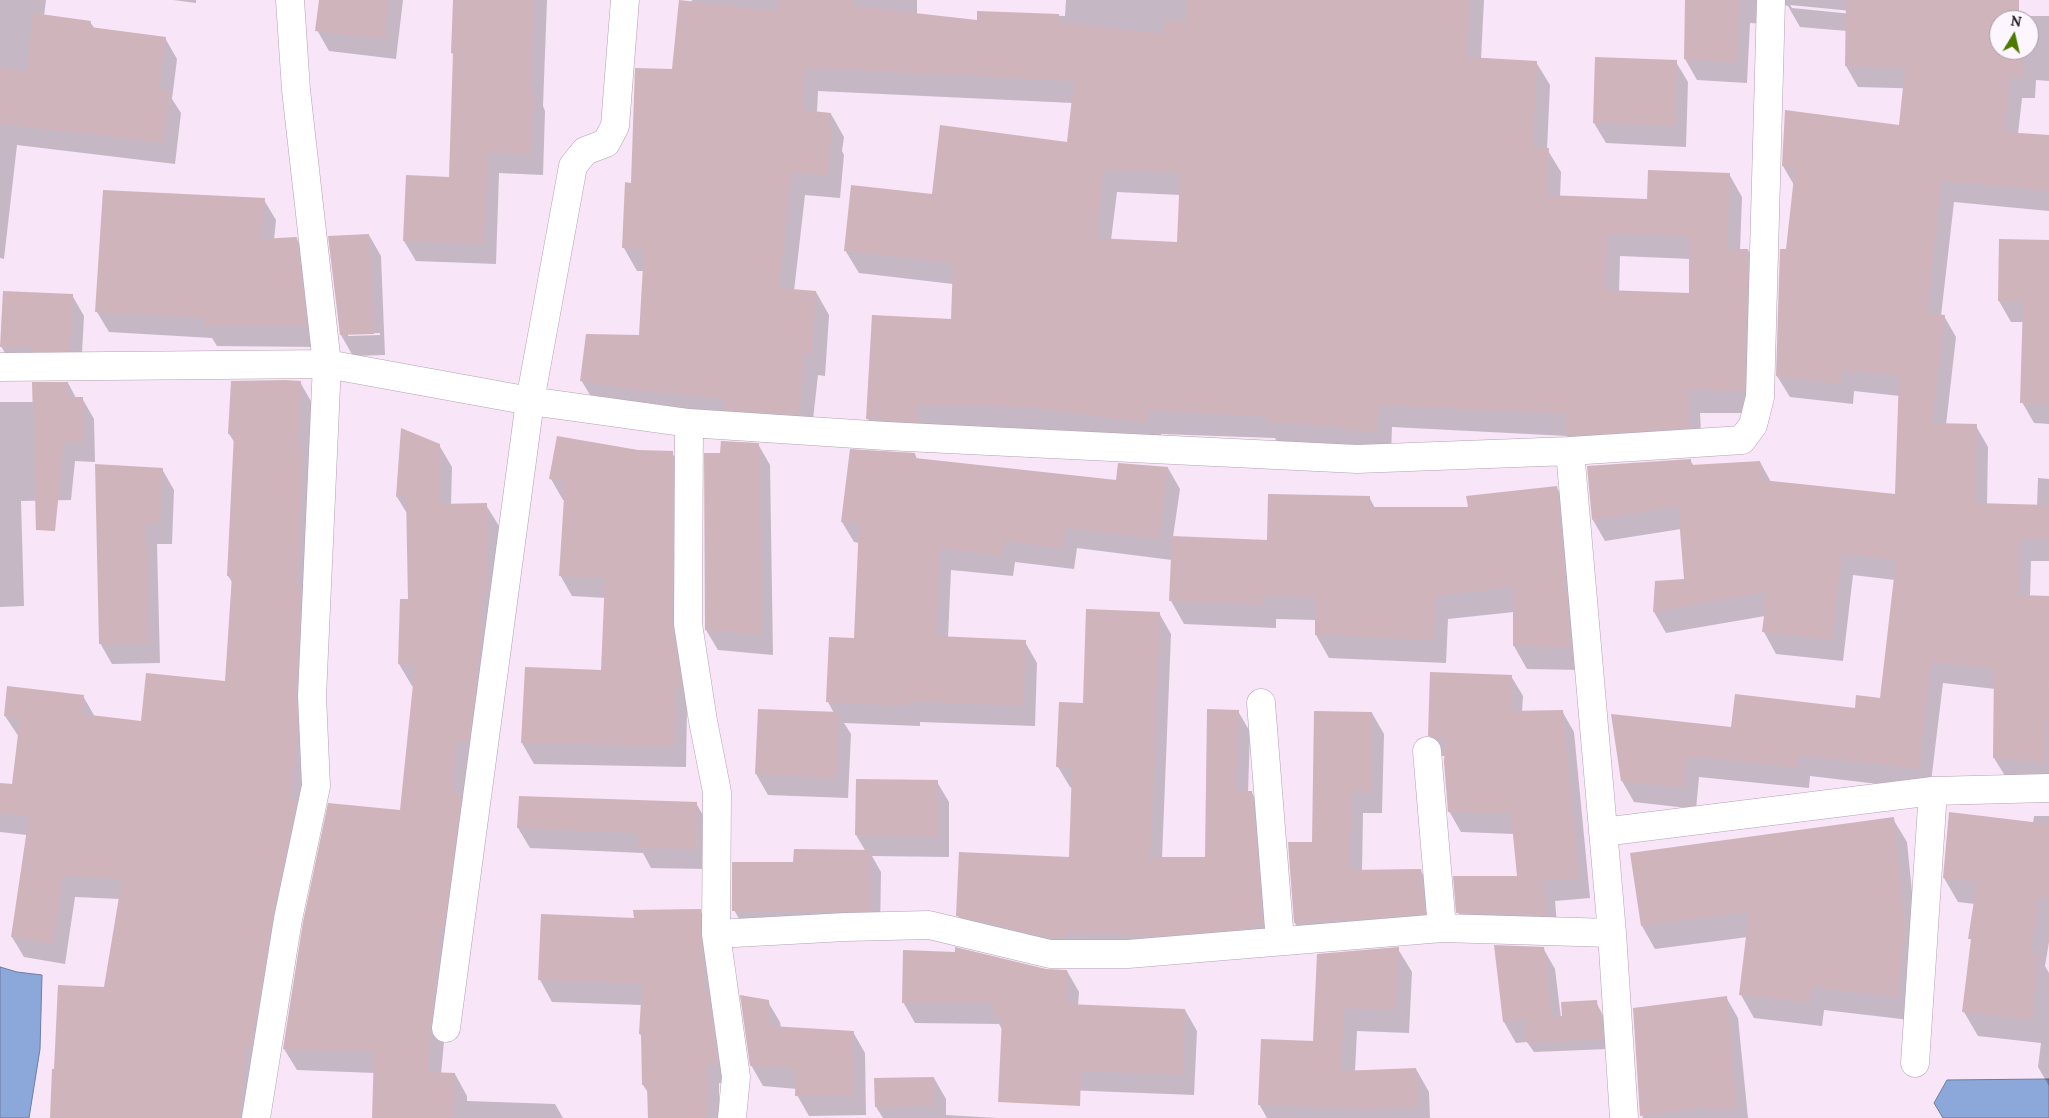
<!DOCTYPE html>
<style>
body{margin:0}
#map{position:relative;width:2049px;height:1118px;overflow:hidden;background:#f8e5f7;font-family:Lora,serif}
canvas{display:block}
.north{position:absolute;left:1989px;top:10px;width:50px;height:50px;box-sizing:border-box;background:#fef6fe;border:1px solid #a59da4;border-radius:50%;rotate:9deg;font-size:14px;font-weight:700;line-height:20px;text-align:center;color:#1f181e}
.north::after{content:'';display:block;margin:auto;width:18px;height:22px;background:#4d7b00;clip-path:polygon(50% 0,100% 100%,50% 72%,0 100%)}
</style>
<div id="map">
<canvas width="2049" height="1118"></canvas>
<div class="north">N</div>
</div>
<script>
const ctx = document.querySelector('canvas').getContext('2d');
ctx.lineJoin = 'round';
function paint(path, color) {
  ctx.fillStyle = color;
  ctx.fill(path, 'evenodd');
}
function poly(rows) {
  const path = new Path2D();
  for (const r of rows) {
    path.moveTo(r[0], r[1]);
    for (let i = 2; i < r.length; i += 2) path.lineTo(r[i], r[i + 1]);
  }
  return path;
}
function strokePath(path, color, width, dash) {
  ctx.strokeStyle = color;
  ctx.lineWidth = width;
  ctx.lineCap = dash ? 'butt' : 'round';
  ctx.setLineDash(dash || []);
  ctx.stroke(path);
}
const water = poly([
 [0,967,17,972,42,975,40,1049,29,1118,0,1118,0,967],
 [2049,1079,2049,1118,1943,1118,1934,1103,1947,1080,2049,1079]
]);
const shadow = poly([
 [0,0,46,0,44,16,90,22,95,29,165,38,177,59,172,99,181,113,175,164,17,145,4,259,0,258],
 [173,0,196,0,196,3],
 [320,0,403,0,396,59,329,51,317,30],
 [454,0,547,0,543,106,545,111,543,175,499,173,496,264,416,261,404,241,450,178,455,58,452,53],
 [692,0,917,0,917,15,978,22,979,12,1065,16,1066,0,1484,0,1481,59,1536,62,1550,85,1547,149,1561,172,1560,197,1648,200,1729,174,1742,197,1740,250,1748,250,1761,273,1757,413,1700,413,1702,450,1580,458,1567,436,1392,427,1391,454,1279,445,1275,438,1161,434,1160,445,1042,430,930,428,881,442,868,419,952,321,953,284,859,273,845,250,933,195,1068,144,1073,103,818,91,817,112,831,114,844,137,842,151,844,155,840,198,805,195,794,291,816,292,829,315,825,376,818,375,811,437,595,403,581,380,640,336,644,271,637,271,624,248,632,184,673,71],
 [1117,192,1180,195,1178,243,1111,240],
 [1620,256,1691,259,1691,294,1619,292],
 [1687,0,1927,0,1931,89,1858,87,1846,66,1847,31,1800,27,1788,6,1785,5,1767,24,1750,23,1747,83,1697,80,1685,59],
 [1790,5,1852,11,1852,14,1792,8],
 [1968,0,2018,0,2017,16,2049,16,2049,81,2036,80,2035,98,2022,98,2018,134,2049,136,2049,211,1954,202,1941,316,1944,316,1956,337,1946,425,1976,426,1988,447,1987,505,2037,506,2038,478,2049,479,2049,561,2031,561,2030,596,2049,597,2049,783,2007,779,1994,758,1995,689,1943,683,1930,790,1810,776,1809,788,1699,777,1696,809,1634,802,1622,781,1732,729,1856,709,1881,699,1895,580,1853,575,1843,661,1776,654,1764,632,1765,616,1666,633,1654,612,1656,582,1685,580,1681,529,1605,541,1593,520,1690,460,1694,466,1760,462,1771,482,1896,495,1900,396,1854,391,1853,404,1790,397,1777,376,1787,250,1794,185,1783,166,1921,129],
 [1999,20,2029,20,2029,50,1999,50],
 [1676,62,1688,82,1686,147,1606,143,1594,123],
 [264,200,276,220,274,240,296,238,308,259,318,347,217,346,212,338,109,332,97,312],
 [369,235,381,256,385,355,353,356,341,335,330,237],
 [380,333,380,335,348,336,348,334],
 [2049,241,2049,424,2034,423,2022,402,2024,322,2011,322,1999,301],
 [72,295,84,316,81,371,13,367,1,346],
 [300,382,312,403,309,752,254,1118,51,1118,105,988,120,899,75,897,65,964,24,957,12,937,27,835,0,832,0,784,13,786,19,737,5,716,83,696,95,717,142,722,226,683,232,582,228,576,235,443,229,434],
 [68,383,76,398,82,398,94,419,95,462,75,461,71,500,21,501,24,606,0,607,0,402,34,402],
 [758,444,770,465,773,655,718,650,706,630,721,455],
 [439,445,452,467,451,505,486,505,499,526,500,613,481,764,467,763,466,804,441,1074,455,1074,467,1096,467,1101,555,1104,563,1118,373,1118,375,1073,297,1070,284,1049,401,811,414,686,412,686,399,664,402,600,410,601,408,515,397,497],
 [638,451,672,453,685,473,687,707,686,767,534,764,522,743,603,671,606,598,572,596,560,575,565,500,563,500,551,479],
 [915,454,917,459,1117,482,1168,468,1180,489,1173,537,1268,541,1369,497,1375,508,1469,509,1557,488,1570,511,1584,670,1527,669,1514,646,1514,612,1448,619,1446,663,1329,658,1316,635,1316,620,1276,619,1276,628,1184,624,1171,601,1172,560,1077,548,1074,569,1015,562,1013,576,951,570,948,638,1025,642,1037,663,1035,726,920,722,920,726,844,723,851,734,848,798,768,795,756,774,759,710,834,713,828,702,830,638,855,640,859,543,854,542,842,522],
 [162,469,174,490,172,544,157,544,160,663,112,664,100,643],
 [1159,613,1171,634,1162,858,1206,859,1238,711,1250,732,1248,793,1252,793,1264,814,1274,943,1079,959,970,936,958,915,1070,858,1072,788,1070,787,1058,767,1084,704],
 [1511,676,1523,696,1522,712,1562,711,1574,732,1590,898,1555,901,1558,935,1469,933,1458,912,1518,877,1514,834,1461,832,1449,811,1445,756,1441,756,1429,735],
 [1372,713,1384,734,1382,813,1363,813,1362,871,1421,871,1433,892,1436,934,1308,944,1295,923,1313,844],
 [937,782,949,802,949,857,872,856,881,872,880,931,746,931,734,910,795,863,866,852,856,835],
 [696,803,708,824,708,869,651,868,643,853,530,848,518,828],
 [2034,816,2049,816,2049,942,2045,966,2049,973,2049,1086,2038,1067,2041,1043,1978,1036,1964,1012,1972,942,1970,938,1975,904,1958,902,1944,878,2033,823],
 [1893,819,1907,842,1918,952,1910,1020,1824,1010,1822,1026,1754,1018,1741,995,1748,937,1655,949,1642,926],
 [700,910,712,932,730,1084,719,1083,719,1118,649,1118,649,1094,643,1085,642,1037,640,1034,642,1005,552,1002,540,980,635,919],
 [1496,946,1543,948,1555,969,1561,1018,1596,1002,1607,1023,1608,1049,1534,1052,1527,1042,1516,1043,1504,1022],
 [1398,949,1412,972,1409,1033,1357,1031,1355,1071,1416,1069,1429,1092,1430,1118,1267,1118,1259,1104,1314,1042,1318,955],
 [1046,970,1067,971,1079,992,1078,1006,1185,1010,1197,1031,1194,1095,1013,1088,1003,1031,999,1024,915,1023,903,1002],
 [1726,997,1738,1018,1748,1118,1643,1118,1642,1115],
 [768,1002,780,1022,781,1028,853,1032,865,1053,866,1115,809,1116,797,1095,797,1089,763,1086,751,1065],
 [934,1078,946,1099,946,1115,998,1118,883,1118,876,1107]
]);
const building = poly([
 [319,0,389,0,385,39,315,31],
 [453,0,534,0,531,89,534,89,531,154,488,152,484,244,403,241,406,175,449,177,453,53,451,53],
 [679,0,777,11,778,0,853,0,852,6,977,20,977,11,1059,14,1059,22,1164,34,1164,21,1185,22,1186,0,1470,0,1467,57,1537,61,1533,147,1549,148,1547,195,1647,199,1648,170,1730,173,1727,249,1748,249,1745,391,1688,390,1689,428,1565,436,1566,414,1379,405,1378,431,1342,430,1342,427,1265,422,1265,416,1148,411,1147,423,1028,407,918,405,917,422,866,419,872,315,951,319,953,263,844,251,851,185,932,194,940,125,1067,142,1074,81,806,68,803,110,831,113,830,130,832,131,828,176,792,172,779,288,816,291,812,353,805,353,799,415,725,410,726,399,642,391,580,381,586,334,639,335,644,249,622,248,625,182,631,183,635,68,672,69],
 [1104,170,1180,173,1177,242,1096,238],
 [1607,233,1689,237,1689,293,1606,290],
 [1685,0,1739,0,1736,63,1684,59],
 [1846,0,2019,0,2019,14,2025,15,2025,20,1999,20,1999,50,2024,50,2024,78,2010,77,2005,132,2049,135,2049,191,1942,181,1927,313,1945,315,1932,423,1977,424,1975,503,2049,505,2049,540,2019,540,2018,595,2049,596,2049,667,2045,763,1993,758,1994,669,1931,662,1919,769,1799,755,1797,768,1687,756,1684,788,1621,781,1611,714,1731,727,1735,694,1855,708,1856,695,1880,698,1896,560,1842,554,1832,640,1762,632,1767,592,1653,612,1655,581,1684,579,1678,506,1592,520,1587,466,1691,459,1691,465,1760,461,1762,480,1895,494,1899,376,1842,370,1841,384,1776,376,1780,249,1786,249,1795,168,1782,166,1785,110,1899,125,1905,68,1845,66],
 [33,13,91,21,90,27,166,37,159,90,170,91,164,143,0,124,0,67,27,71],
 [1595,57,1677,60,1675,126,1593,123],
 [103,190,265,198,261,239,297,237,307,326,204,325,204,318,95,312],
 [369,234,374,334,340,335,328,236],
 [1999,239,2049,240,2049,403,2020,403,2023,302,1998,301],
 [3,291,73,294,70,351,31,351,31,348,0,347],
 [285,380,301,381,298,445,303,445,297,587,301,587,296,690,298,730,291,799,297,800,273,916,251,1048,246,1048,240,1118,50,1118,52,1069,54,1069,58,985,104,987,122,879,63,876,53,944,11,937,29,816,0,813,0,783,12,784,20,718,4,716,7,686,84,695,82,714,141,721,146,673,225,681,232,576,227,576,234,434,228,434,231,381],
 [32,382,68,382,67,397,83,397,84,441,64,441,55,531,36,530],
 [401,428,440,444,439,504,487,503,488,592,483,592,480,649,469,742,455,742,454,794,462,794,444,929,441,929,431,1026,428,1072,455,1073,454,1118,372,1118,374,1052,283,1049,303,922,328,803,400,810,415,665,398,664,400,599,408,599,406,496,396,497],
 [557,436,638,450,673,451,672,624,682,687,676,687,674,746,521,743,525,667,601,670,605,578,559,576,565,482,549,479],
 [721,441,759,443,762,635,705,630,704,453,720,453],
 [850,449,915,453,915,458,1116,480,1118,463,1168,467,1159,539,1066,528,1063,548,1003,541,1002,556,939,549,936,636,1026,640,1023,706,908,701,908,706,826,702,829,637,854,638,859,524,841,522],
 [95,464,163,468,160,524,146,523,149,643,99,644],
 [1557,486,1571,647,1513,646,1513,587,1435,596,1434,640,1315,635,1315,597,1264,596,1263,605,1169,601,1172,536,1267,540,1268,494,1370,496,1370,507,1468,507,1466,496],
 [1086,609,1160,612,1150,857,1205,857,1207,709,1239,710,1236,791,1252,791,1263,923,1254,923,1254,928,1159,936,1068,932,1068,938,1052,938,956,916,959,852,1069,857,1072,768,1056,767,1059,702,1083,703],
 [1430,672,1512,675,1511,711,1563,710,1579,878,1544,881,1547,915,1456,913,1453,876,1517,876,1511,814,1448,812,1444,762,1445,738,1428,736],
 [758,709,839,712,837,778,755,774],
 [1314,711,1372,712,1371,792,1351,792,1350,870,1421,869,1425,914,1294,923,1288,842,1312,842],
 [856,779,938,780,937,837,855,835],
 [519,796,697,802,696,849,638,848,639,833,517,828],
 [1949,812,2049,824,2049,898,2039,898,2030,953,2039,954,2032,1020,1962,1012,1971,939,1968,939,1977,882,1943,878],
 [1894,817,1905,928,1897,997,1811,987,1809,1003,1739,995,1749,912,1641,926,1630,853],
 [794,849,870,850,869,911,828,912,732,911,732,862,793,862],
 [701,909,704,989,708,990,718,1063,707,1062,708,1118,648,1118,647,1085,642,1085,641,1034,639,1034,642,984,538,980,541,914,634,918,633,910],
 [1494,945,1544,947,1552,1017,1503,1022],
 [955,947,1046,969,1067,970,1067,1004,1185,1009,1183,1075,1081,1071,1080,1106,998,1102,1002,1018,994,1018,994,1004,902,1003,903,950,955,952],
 [1399,947,1396,1010,1344,1008,1341,1071,1416,1068,1418,1107,1369,1109,1258,1105,1261,1039,1313,1041,1317,954],
 [740,995,769,1000,771,1026,854,1031,854,1095,795,1096,796,1069,750,1066],
 [1727,996,1737,1108,1705,1110,1705,1107,1640,1116,1633,1008],
 [1597,1000,1598,1012,1601,1012,1603,1039,1527,1043,1525,1021,1562,1016,1561,1002],
 [934,1077,935,1106,875,1107,874,1078]
]);
const minor = poly([
 [0,367,327,364,530,401,689,423,886,436,1357,459,1570,451,1742,440,1753,425,1760,397,1771,0],
 [689,423,688,624,703,721,717,792,716,934,736,1077,732,1118],
 [1570,451,1612,933,1624,1118],
 [1261,703,1280,941],
 [1427,751,1442,928],
 [1603,832,1933,791,2049,788],
 [716,934,846,927,929,925,1050,954,1128,954,1442,928,1612,933],
 [446,1028,530,401,573,166,585,151,606,143,615,126,625,0],
 [1915,1063,1933,791],
 [256,1118,288,919,316,786,312,696,327,364,296,90,290,0]
]);
paint(water, '#8ca8da');
strokePath(water, '#6b7da2', 1);
paint(shadow, '#0003');
paint(building, '#cfb4bb');
strokePath(minor, '#b4a1b3', 29);
strokePath(minor, '#fff', 28);
</script>
